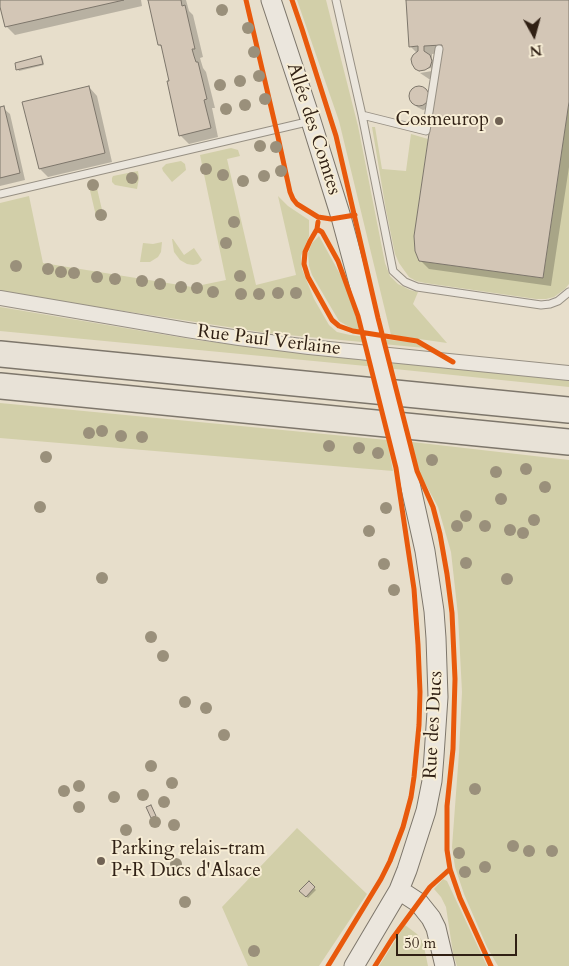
<!DOCTYPE html>
<meta charset="utf-8">
<style>
body{margin:0}
#map{position:relative;width:569px;height:966px;overflow:hidden;background:#e7decb;font-family:Cardo,serif}
canvas{display:block}
.north{position:absolute;left:509px;top:10px;width:50px;height:50px;-webkit-text-stroke:4px #f7edd5;paint-order:stroke;rotate:173deg;font-size:14px;font-weight:700;line-height:20px;text-align:center;color:#302014}
.north::after{content:'';display:block;margin:auto;width:18px;height:22px;background:#302014;clip-path:polygon(50% 0,100% 100%,50% 72%,0 100%)}
.scale{position:absolute;left:396px;top:934px;width:121px;height:22px;box-sizing:border-box;border:2px solid #302014;border-top:0;padding-left:6px;font-size:15px;line-height:18px;white-space:nowrap;color:#302014;-webkit-text-stroke:4px #f7edd5;paint-order:stroke}
</style>
<div id="map">
<canvas width="569" height="966"></canvas>
<div class="north">N</div>
<div class="scale">50 m</div>
</div>
<script>
const ctx = document.querySelector('canvas').getContext('2d');
ctx.lineJoin = 'round';
function paint(path, color) {
  ctx.fillStyle = color;
  ctx.fill(path, 'evenodd');
}
function poly(rows) {
  const path = new Path2D();
  for (const r of rows) {
    if (r.length === 3) {
      path.moveTo(r[0] + r[2], r[1]);
      path.arc(r[0], r[1], r[2], 0, 2 * Math.PI);
      continue;
    }
    path.moveTo(r[0], r[1]);
    for (let i = 2; i < r.length; i += 2) path.lineTo(r[i], r[i + 1]);
  }
  return path;
}
function strokePath(path, color, width, dash) {
  ctx.strokeStyle = color;
  ctx.lineWidth = width;
  ctx.lineCap = dash ? 'butt' : 'round';
  ctx.setLineDash(dash || []);
  ctx.stroke(path);
}
function drawText(font, color, halo, rows, align = 'center') {
  ctx.font = font + ' Cardo,serif';
  ctx.lineWidth = 4;
  ctx.setLineDash([]);
  ctx.textBaseline = 'middle';
  ctx.strokeStyle = halo;
  ctx.fillStyle = color;
  for (const [text, x, y, turn = 0] of rows) {
    ctx.save();
    ctx.translate(x, y);
    ctx.rotate((+turn || 0) * Math.PI / 180);
    ctx.textAlign = isNaN(turn) ? turn : align;
    if (halo) ctx.strokeText(text, 0, 0);
    ctx.fillText(text, 0, 0);
    ctx.restore();
  }
}
const green = poly([
 [297,0,326,0,358,126,385,263,390,276,398,284,410,290,418,292,413,304,447,343,391,335,339,121],
 [569,102,569,284,565,289,554,297,546,299,536,299,425,283,416,281,409,277,399,263,395,254,386,210,372,127,375,127,382,169,406,171,411,134,428,139,414,236,415,251,419,261,543,278],
 [231,148,238,150,240,156,227,159,256,285,296,275,278,196,288,206,309,220,309,236,301,256,302,269,314,299,329,325,337,332,350,335,416,343,425,348,267,333,0,292,0,203,29,196,43,263,192,287,226,280,200,155],
 [181,161,185,164,186,170,172,182,163,171,162,168,166,164],
 [138,171,139,178,137,189,115,185,112,182,112,178,113,176],
 [95,180,103,214,96,216,88,182],
 [319,236,341,276,352,302,359,330,351,328,339,321,312,275,309,266,308,253,312,243],
 [172,239,173,239,184,255,194,248,202,260,198,264,193,265,187,264,180,260,174,252],
 [162,242,161,252,158,257,150,262,140,262,143,243,153,244],
 [0,307,196,340,319,355,366,359,569,380,569,387,366,366,0,331],
 [0,403,387,440,393,471,0,438],
 [412,442,569,460,569,966,498,966,487,947,464,894,455,867,452,847,459,753,462,692,458,615,451,552,438,507,419,472],
 [297,828,367,894,319,966,248,966,222,907],
 [443,879,447,881,487,966,457,966,453,953,446,907,441,897,434,889],
 [405,925,417,934,423,942,428,966,379,966]
]);
const shadow = poly([
 [0,0,141,0,142,6,15,35,6,26],
 [149,0,186,0,189,11,193,15,203,57,200,58,203,68,206,72,215,108,212,108,218,137,189,144,180,135,171,82,163,48,159,45],
 [408,0,569,0,569,167,551,286,429,269,420,260,439,75,434,79,429,79,420,73,432,71,431,68,420,70,420,72,416,68,417,53,410,46],
 [442,53,440,67,432,59,432,54],
 [41,57,43,59,44,65,19,71,18,69],
 [89,87,97,96,112,162,48,177,40,169],
 [416,87,422,87,432,95,429,108,423,110,417,107,411,100,410,94,413,88],
 [0,108,3,108,10,114,25,180,0,186],
 [309,883,316,890,308,898,301,891]
]);
const building = poly([
 [0,0,124,0,5,27,0,7,0,0],
 [148,0,181,0,182,6,185,5,195,49,192,49,194,56,196,62,198,62,207,99,204,100,211,128,179,136,167,81,169,81,161,45,158,45,148,0],
 [406,0,569,0,569,102,543,278,419,261,415,251,414,236,442,45,424,46,424,51,430,55,432,61,430,67,425,70,419,71,415,69,412,64,411,59,413,55,418,51,418,46,409,47,406,0],
 [41,56,43,64,16,70,15,63,41,56],
 [419,96,10],
 [89,86,105,153,39,169,22,102,89,86],
 [4,106,20,173,0,178,0,107,4,106],
 [151,805,156,816,151,818,146,807,151,805],
 [309,881,315,887,306,897,299,891,309,881]
]);
const lane = poly([
 [336,0,362,115,426,131,439,49],
 [362,115,393,271,405,282,417,287,541,305,550,304,558,301,569,292],
 [0,194,311,121]
]);
const street = poly([
 [0,298,187,330,239,338,309,347,569,373]
]);
const secondary = poly([
 [271,0,311,121,341,217,368,317],
 [399,890,419,903,431,918,436,928,445,966],
 [354,966,399,890,407,870,426,811,432,781,434,756,438,697,436,638,434,611,425,551,407,470]
]);
const highway = poly([
 [0,354,569,410],
 [0,386,569,442]
]);
const secondaryBridge = poly([
 [368,317,407,470]
]);
const cycleway = poly([
 [246,0,278,137,290,192,293,199,297,204,318,217,331,219,355,215],
 [292,0,302,29,336,136,378,318,417,471,433,507,440,534,447,574,452,613,455,679,453,749,447,806,447,850,450,869,460,898,491,966],
 [318,222,317,229,310,241,305,252,304,264,308,277,332,320,339,326,353,331,417,341,453,362],
 [317,229,322,232,338,261,358,316,396,468,414,589,418,645,420,692,419,725,414,777,411,797,403,827,390,861,381,879,328,966],
 [375,966,392,939,430,887,450,869]
]);
const trees = [
 [222,10],
 [248,28],
 [254,52],
 [259,76],
 [240,81],
 [220,85],
 [265,99],
 [245,105],
 [226,109],
 [260,146],
 [276,147],
 [206,169],
 [281,171],
 [223,175],
 [264,176],
 [132,178],
 [243,181],
 [93,185],
 [101,215],
 [234,222],
 [226,243],
 [16,266],
 [48,269],
 [61,272],
 [74,273],
 [240,276],
 [97,277],
 [115,279],
 [142,281],
 [160,284],
 [181,287],
 [197,288],
 [213,292],
 [278,293],
 [296,293],
 [241,294],
 [259,294],
 [102,431],
 [89,433],
 [121,436],
 [142,437],
 [329,446],
 [359,448],
 [378,453],
 [46,457],
 [432,460],
 [526,469],
 [496,472],
 [545,487],
 [501,499],
 [40,507],
 [386,508],
 [466,516],
 [534,520],
 [457,526],
 [485,526],
 [510,530],
 [369,531],
 [523,533],
 [466,563],
 [384,564],
 [102,578],
 [507,579],
 [394,590],
 [151,637],
 [163,656],
 [185,702],
 [206,708],
 [224,735],
 [151,766],
 [172,783],
 [79,786],
 [475,789],
 [64,791],
 [143,795],
 [114,797],
 [164,802],
 [79,807],
 [155,822],
 [174,825],
 [126,830],
 [513,846],
 [529,851],
 [552,851],
 [459,853],
 [176,864],
 [485,867],
 [465,872],
 [185,902],
 [254,951]
];
const markers = [
 [499,121,5,"#706254"],
 [101,861,5,"#706254"]
];
const poiNames = [
 ["Cosmeurop",489,121],
 ["Parking relais-tram",111,850,"left"],
 ["P+R Ducs d'Alsace",111,872,"left"]
];
const streetNames = [
 ["Allée des Comtes",313,129,72],
 ["Rue Paul Verlaine",269,341,7],
 ["Rue des Ducs",434,725,-87]
];
paint(green, '#d2cfa9');
paint(shadow, '#0003');
paint(building, '#d3c6b6');
strokePath(building, '#7d766b', 1);
strokePath(lane, '#979084', 9);
strokePath(street, '#979084', 16);
strokePath(secondary, '#7d766b', 21);
strokePath(highway, '#7d766b', 28);
strokePath(lane, '#ebe6dd', 7);
strokePath(street, '#ebe6dd', 14);
strokePath(secondary, '#ebe6dd', 19);
strokePath(highway, '#e8e2d7', 25);
strokePath(secondaryBridge, '#7d766b', 21, []);
strokePath(secondaryBridge, '#ebe6dd', 19);
strokePath(cycleway, '#e8590c', 5);
ctx.fillStyle = '#9a907b';
for (const [x, y] of trees) {
  ctx.beginPath();
  ctx.arc(x, y, 6, 0, 2 * Math.PI);
  ctx.fill();
}
for (const [x, y, r, color] of markers) {
  const dot = new Path2D();
  dot.arc(x, y, r, 0, 2 * Math.PI);
  ctx.fillStyle = color;
  ctx.fill(dot);
  strokePath(dot, '#f7edd5', 2);
}
drawText('19px', '#302014', '#f7edd5', poiNames, 'right');
drawText('19px', '#302014', '#f7edd5', streetNames);
</script>
